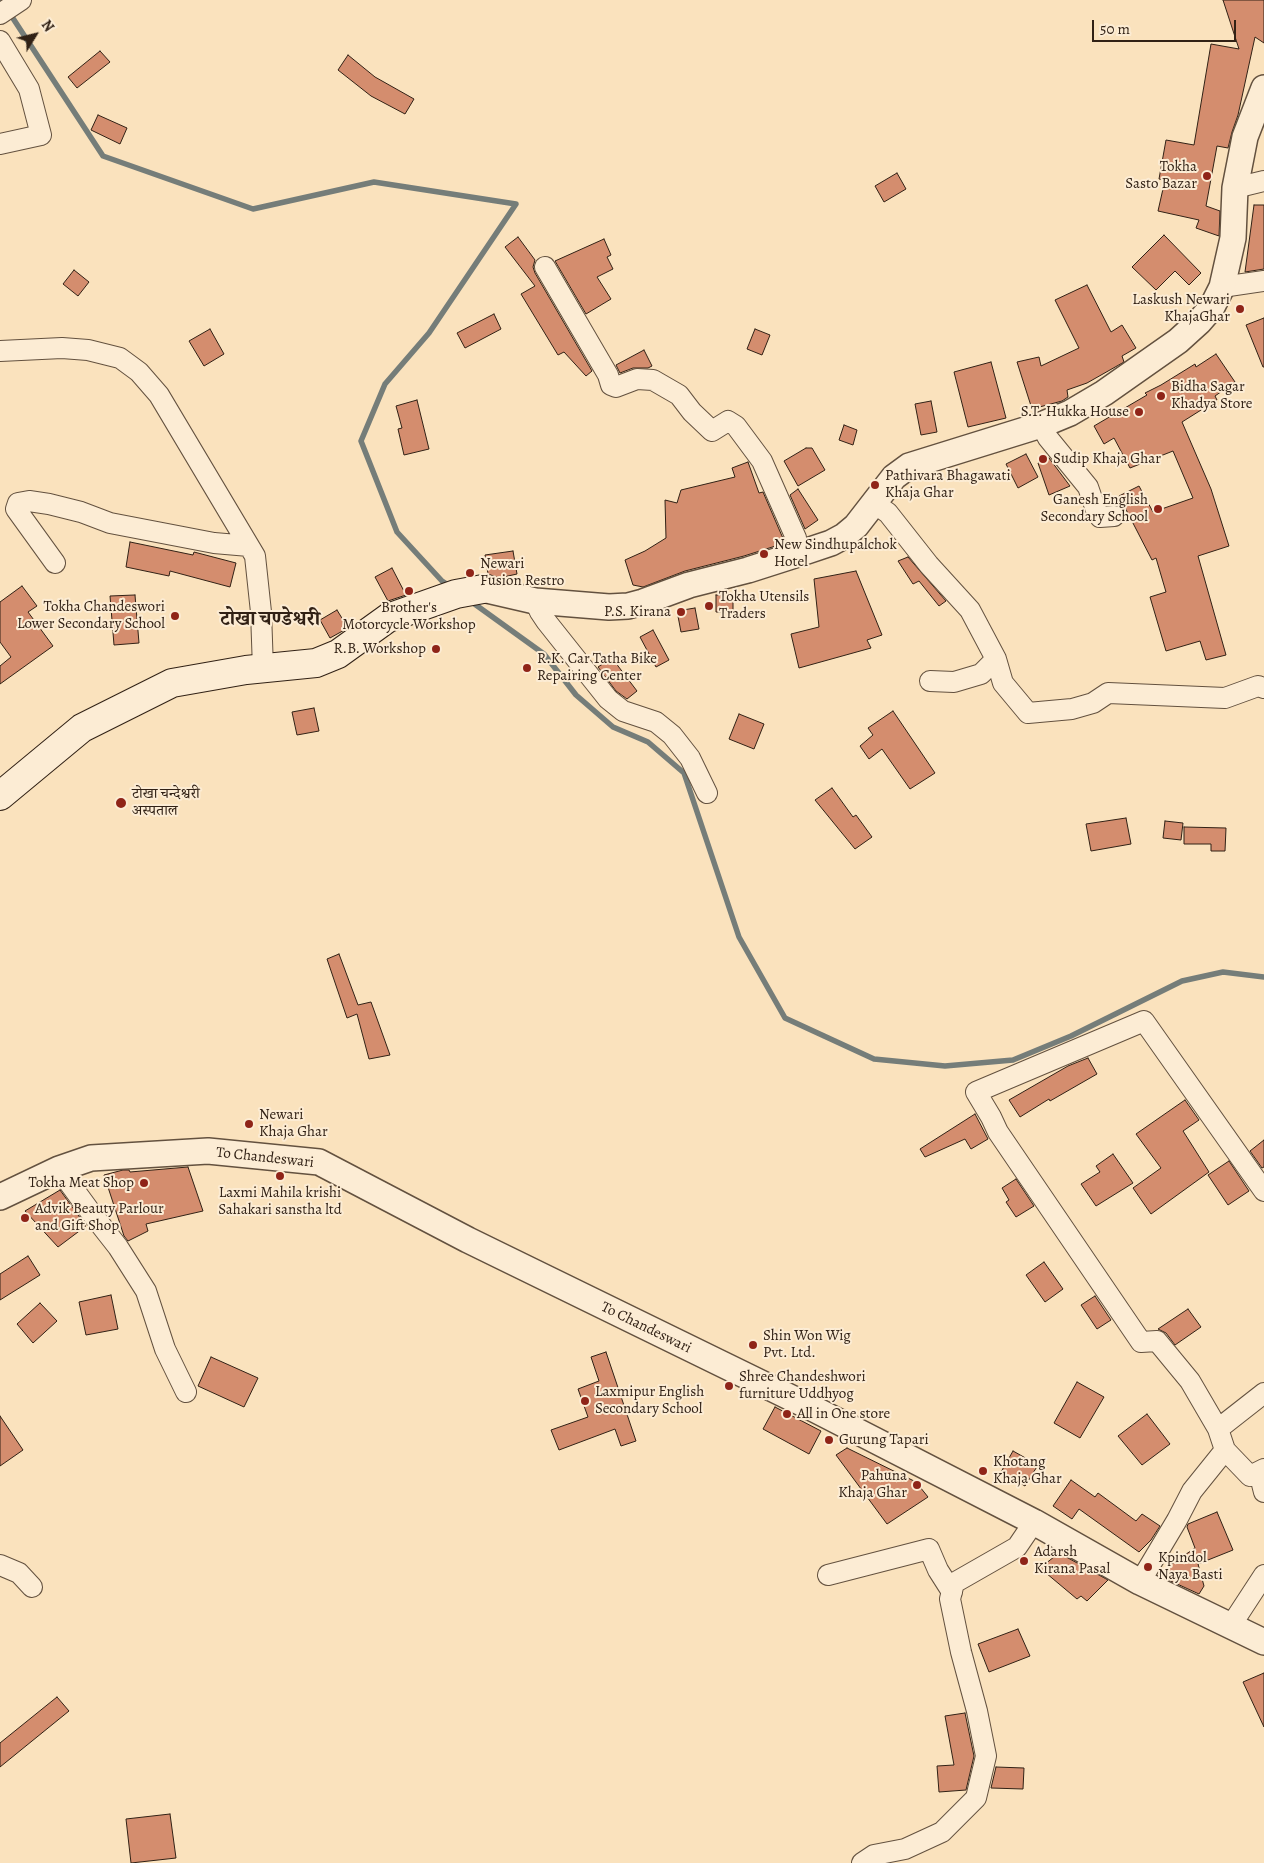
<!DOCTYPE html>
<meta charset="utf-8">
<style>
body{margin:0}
#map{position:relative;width:1264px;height:1863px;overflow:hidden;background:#fae2bd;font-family:Alegreya,serif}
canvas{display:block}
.north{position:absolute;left:10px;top:10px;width:50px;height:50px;-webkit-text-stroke:4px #fcecd4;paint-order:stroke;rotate:54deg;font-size:14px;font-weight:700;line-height:20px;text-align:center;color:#312115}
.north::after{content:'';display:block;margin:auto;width:18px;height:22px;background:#312115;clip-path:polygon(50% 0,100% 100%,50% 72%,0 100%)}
.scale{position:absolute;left:1092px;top:20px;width:144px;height:22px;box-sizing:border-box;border:2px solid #312115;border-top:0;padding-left:6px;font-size:15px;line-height:18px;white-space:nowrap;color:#312115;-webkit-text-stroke:4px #fcecd4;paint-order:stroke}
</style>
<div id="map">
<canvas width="1264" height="1863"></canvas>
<div class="north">N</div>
<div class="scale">50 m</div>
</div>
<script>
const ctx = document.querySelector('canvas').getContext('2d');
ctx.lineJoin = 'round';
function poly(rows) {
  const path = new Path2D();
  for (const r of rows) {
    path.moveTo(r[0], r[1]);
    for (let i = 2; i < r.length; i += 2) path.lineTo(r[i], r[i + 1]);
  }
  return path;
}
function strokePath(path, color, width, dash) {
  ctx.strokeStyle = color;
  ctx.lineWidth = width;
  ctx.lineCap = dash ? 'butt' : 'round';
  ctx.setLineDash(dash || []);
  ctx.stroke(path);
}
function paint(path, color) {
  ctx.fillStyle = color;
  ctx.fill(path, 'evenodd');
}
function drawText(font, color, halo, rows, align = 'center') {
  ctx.font = font + ' Alegreya,"Noto Serif Devanagari",serif';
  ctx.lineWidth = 4;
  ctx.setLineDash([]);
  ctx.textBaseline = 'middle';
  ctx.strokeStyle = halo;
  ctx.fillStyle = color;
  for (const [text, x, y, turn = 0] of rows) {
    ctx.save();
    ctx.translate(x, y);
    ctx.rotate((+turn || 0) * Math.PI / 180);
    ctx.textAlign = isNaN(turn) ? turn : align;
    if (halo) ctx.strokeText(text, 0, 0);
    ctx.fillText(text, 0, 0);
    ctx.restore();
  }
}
const stream = poly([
 [1,0,103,156,253,209,374,182,516,204,429,333,385,384,361,441,397,532,442,581,451,587],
 [469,600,544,654,576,695,613,727,648,742,684,773,739,937,785,1018,874,1059,945,1066,1013,1060,1071,1036,1182,981,1223,972,1264,977]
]);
const building = poly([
 [1223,0,1264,0,1264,43,1255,37,1238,115,1232,132,1228,148,1217,146,1206,206,1220,211,1219,236,1196,228,1199,220,1158,211,1165,180,1159,179,1166,140,1194,145,1211,44,1239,49,1223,0],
 [100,51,110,62,77,88,68,77,100,51],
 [348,55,375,77,414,99,405,114,371,96,338,70,348,55],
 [98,115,127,128,120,144,91,130,98,115],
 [897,173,906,189,884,202,875,186,897,173],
 [1254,205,1264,205,1264,269,1245,272,1254,205],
 [1164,235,1201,273,1189,285,1175,271,1156,290,1132,267,1164,235],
 [518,237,535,260,533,267,535,273,592,371,586,376,564,352,558,355,521,294,535,286,505,247,518,237],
 [604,239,611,255,607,257,613,269,597,277,611,299,586,314,555,261,604,239],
 [74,270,89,282,78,296,63,284,74,270],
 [1087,285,1111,332,1122,325,1136,348,1122,356,1124,362,1087,383,1067,390,1068,397,1062,401,1032,409,1017,362,1039,357,1041,366,1079,348,1055,300,1087,285],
 [494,314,501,329,465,348,457,333,494,314],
 [1264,318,1264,367,1263,367,1246,325,1264,318],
 [210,329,224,354,204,366,189,341,210,329],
 [755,329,770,335,762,355,747,349,755,329],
 [644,350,652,366,648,368,633,368,620,373,616,365,644,350],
 [1216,354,1235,382,1215,396,1217,400,1182,422,1211,489,1229,546,1198,556,1226,655,1206,660,1200,641,1166,651,1150,597,1166,592,1156,558,1152,560,1119,496,1139,486,1153,512,1193,498,1173,451,1130,468,1114,438,1104,444,1094,426,1147,395,1145,393,1161,385,1195,364,1196,367,1216,354],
 [991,362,1006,418,968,427,954,372,991,362],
 [417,400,429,449,404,455,398,429,402,428,396,406,417,400],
 [931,401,937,432,921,435,915,404,931,401],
 [844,425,857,430,853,445,839,440,844,425],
 [806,448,812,448,825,470,798,486,784,461,806,448],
 [1026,454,1038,477,1018,488,1006,464,1026,454],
 [1049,458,1070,486,1049,495,1038,463,1049,458],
 [748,462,759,493,763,492,785,543,744,556,685,571,643,587,633,585,625,560,645,551,666,538,665,500,677,503,681,490,735,477,732,468,748,462],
 [798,489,818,520,805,529,790,495,798,489],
 [130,542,193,555,194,552,236,563,230,587,170,571,169,576,126,567,130,542],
 [513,551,517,574,499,578,488,574,485,555,513,551],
 [908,557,946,601,939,606,919,581,913,584,898,561,908,557],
 [392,568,406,595,388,601,375,577,392,568],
 [856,571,882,635,867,640,871,648,799,668,791,634,819,627,814,579,856,571],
 [22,586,37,606,28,612,53,646,0,684,0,666,11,657,0,642,0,602,22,586],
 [135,595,139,643,114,645,110,596,135,595],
 [716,595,733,595,733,612,716,612,716,595],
 [695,608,699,629,681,632,677,611,695,608],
 [337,610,348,628,330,638,320,620,337,610],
 [653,630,669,660,656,667,640,637,653,630],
 [612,658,637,691,627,699,616,691,598,667,612,658],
 [314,708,319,731,297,735,292,712,314,708],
 [893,711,935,773,910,789,882,749,869,759,860,746,873,735,868,728,893,711],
 [739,714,764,724,754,749,729,739,739,714],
 [832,788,853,817,856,815,872,837,855,849,815,800,832,788],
 [1126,818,1131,844,1091,851,1086,824,1126,818],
 [1165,821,1183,823,1181,840,1163,838,1165,821],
 [1184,827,1226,828,1225,851,1211,851,1211,844,1184,844,1184,827],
 [339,954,358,1005,371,1002,390,1055,369,1059,357,1014,347,1018,327,959,339,954],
 [1088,1058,1097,1074,1050,1101,1049,1099,1020,1117,1009,1100,1068,1066,1088,1058],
 [1185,1100,1199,1120,1183,1131,1209,1172,1151,1214,1133,1188,1161,1168,1136,1134,1185,1100],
 [975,1114,988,1139,971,1149,965,1139,925,1157,920,1149,975,1114],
 [1264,1140,1264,1167,1262,1168,1250,1151,1264,1140],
 [1113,1154,1133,1183,1096,1206,1081,1184,1100,1172,1096,1166,1113,1154],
 [1229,1161,1249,1191,1228,1205,1208,1175,1229,1161],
 [188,1167,203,1211,146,1224,148,1231,128,1241,124,1236,104,1175,123,1170,129,1170,130,1172,188,1167],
 [1016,1179,1034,1206,1016,1217,1006,1202,1009,1200,1002,1188,1016,1179],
 [60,1190,86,1226,58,1247,25,1211,60,1190],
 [28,1256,40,1275,0,1300,0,1274,28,1256],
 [1044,1262,1063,1289,1045,1302,1026,1275,1044,1262],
 [111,1295,118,1329,86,1335,79,1302,111,1295],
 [1095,1296,1111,1320,1097,1329,1081,1305,1095,1296],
 [40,1303,57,1321,33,1343,17,1324,40,1303],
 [1188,1309,1201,1327,1175,1345,1166,1333,1158,1329,1188,1309],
 [606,1352,636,1441,621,1446,615,1429,559,1450,551,1430,588,1417,578,1389,599,1381,591,1357,606,1352],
 [211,1357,258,1378,244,1407,198,1386,211,1357],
 [1077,1382,1104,1397,1080,1438,1054,1423,1077,1382],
 [775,1407,821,1431,809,1454,763,1429,775,1407],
 [1147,1414,1170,1444,1142,1465,1118,1436,1147,1414],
 [0,1416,23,1450,0,1466,0,1416],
 [847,1448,916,1482,928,1497,887,1524,836,1455,847,1448],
 [1013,1451,1038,1465,1025,1486,1001,1472,1013,1451],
 [1071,1480,1095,1497,1098,1493,1136,1521,1142,1514,1160,1526,1151,1540,1139,1552,1079,1509,1072,1519,1053,1506,1071,1480],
 [1217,1512,1233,1550,1198,1564,1204,1586,1199,1594,1162,1577,1160,1572,1195,1548,1187,1527,1188,1524,1217,1512],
 [1059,1553,1108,1580,1087,1601,1081,1596,1077,1599,1040,1568,1059,1553],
 [1018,1629,1030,1656,989,1672,978,1644,1018,1629],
 [1264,1673,1264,1727,1243,1682,1264,1673],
 [57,1697,69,1711,0,1767,0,1743,57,1697],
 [965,1713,974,1756,966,1790,939,1792,937,1766,954,1765,945,1716,965,1713],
 [996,1767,1024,1768,1023,1789,991,1788,996,1767],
 [170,1814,176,1858,131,1863,126,1819,170,1814]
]);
const minor = poly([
 [0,14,21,0],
 [0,41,29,89,41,135,0,144],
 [1235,188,1264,181],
 [545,267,608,375,611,385,616,387,637,379,653,380,679,395,692,412,712,431,728,421,736,426,762,461,796,538,798,554],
 [1222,287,1264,281],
 [0,351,62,348,88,350,120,358,139,372,159,395,255,556,261,612,263,669],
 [1041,425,1048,438,1088,487,1096,510,1100,517,1114,516],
 [874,503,888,513,929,565,970,610,996,659,1003,683,1028,713,1072,709,1093,703,1108,693,1225,698,1258,686,1264,688],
 [55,563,16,509,18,503,29,501,49,504,81,512,110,523,214,543,249,546],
 [535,601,540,612,546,621,608,699,623,711,656,722,672,735,690,758,707,793],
 [930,681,954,682,981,674,996,659],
 [59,1169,89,1210,118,1247,146,1291,165,1349,186,1392],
 [1264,1191,1144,1021,976,1092,991,1117,998,1132,1141,1342,1157,1341,1190,1381,1218,1429,1264,1393],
 [1225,1450,1250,1476,1264,1469],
 [1264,1481,1262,1484,1264,1492],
 [0,1565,19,1573,32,1587],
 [828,1575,929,1549,938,1570,952,1592],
 [1140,1582,1177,1520,1192,1491,1225,1450,1218,1429],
 [1230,1627,1264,1575],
 [862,1863,874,1855,905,1849,942,1832,976,1798,986,1756,977,1711,961,1652,950,1599,954,1583,1017,1547,1034,1522]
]);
const tertiary = poly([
 [483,589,535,601,609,607,628,606,643,602,689,585,748,570,798,554,831,543,844,536,856,526,894,477,909,466,1041,425,1070,413,1104,393,1178,341,1199,322,1212,307,1222,287,1233,238,1235,188,1245,137,1264,88],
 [0,1197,59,1169,91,1158,208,1151,319,1162,468,1240,814,1409,1034,1522,1140,1582,1264,1642]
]);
const secondary = poly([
 [0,796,82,728,172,683,246,670,316,663,338,654,388,618,456,594,483,589]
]);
const markers = [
 [1207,176,5,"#8f2418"],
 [1240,309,5,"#8f2418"],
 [1161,396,5,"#8f2418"],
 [1139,412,5,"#8f2418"],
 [1043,459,5,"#8f2418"],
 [875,485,5,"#8f2418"],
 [1158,509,5,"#8f2418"],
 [764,554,5,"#8f2418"],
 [470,573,5,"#8f2418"],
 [409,591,5,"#8f2418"],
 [709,606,5,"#8f2418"],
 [681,612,5,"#8f2418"],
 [175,616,5,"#8f2418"],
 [436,649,5,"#8f2418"],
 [527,668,5,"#8f2418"],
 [121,803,6,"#8f2418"],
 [249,1124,5,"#8f2418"],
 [280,1176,5,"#8f2418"],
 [144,1183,5,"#8f2418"],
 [25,1218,5,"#8f2418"],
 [753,1345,5,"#8f2418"],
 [729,1386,5,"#8f2418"],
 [585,1401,5,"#8f2418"],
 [787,1414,5,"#8f2418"],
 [829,1440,5,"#8f2418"],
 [983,1471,5,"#8f2418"],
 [917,1485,5,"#8f2418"],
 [1024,1561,5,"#8f2418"],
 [1148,1567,5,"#8f2418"]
];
const poiNames = [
 ["Tokha",1197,167,"right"],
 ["Sasto Bazar",1197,184,"right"],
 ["Laskush Newari",1230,300,"right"],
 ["KhajaGhar",1230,317,"right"],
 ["Bidha Sagar",1171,387],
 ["Khadya Store",1171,404],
 ["S.T. Hukka House",1129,412,"right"],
 ["Sudip Khaja Ghar",1053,459],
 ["Pathivara Bhagawati",885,476],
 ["Khaja Ghar",885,493],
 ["Ganesh English",1148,500,"right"],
 ["Secondary School",1148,517,"right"],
 ["New Sindhupalchok",774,545],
 ["Hotel",774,562],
 ["Newari",480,564],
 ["Fusion Restro",480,581],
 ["Tokha Utensils",719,597],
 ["Traders",719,614],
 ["Tokha Chandeswori",165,607,"right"],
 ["Lower Secondary School",165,624,"right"],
 ["Brother's",409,608,"center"],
 ["Motorcycle Workshop",409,625,"center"],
 ["P.S. Kirana",671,612,"right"],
 ["R.B. Workshop",426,649,"right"],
 ["R.K. Car Tatha Bike",537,659],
 ["Repairing Center",537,676],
 ["टोखा चन्देश्वरी",132,794],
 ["अस्पताल",132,811],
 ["Newari",259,1115],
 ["Khaja Ghar",259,1132],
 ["Tokha Meat Shop",134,1183,"right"],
 ["Laxmi Mahila krishi",280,1193,"center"],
 ["Sahakari sanstha ltd",280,1210,"center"],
 ["Advik Beauty Parlour",35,1209],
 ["and Gift Shop",35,1226],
 ["Shin Won Wig",763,1336],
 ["Pvt. Ltd.",763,1353],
 ["Shree Chandeshwori",739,1377],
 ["furniture Uddhyog",739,1394],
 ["Laxmipur English",595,1392],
 ["Secondary School",595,1409],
 ["All in One store",797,1414],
 ["Gurung Tapari",839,1440],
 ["Khotang",993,1462],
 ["Khaja Ghar",993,1479],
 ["Pahuna",907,1476,"right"],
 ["Khaja Ghar",907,1493,"right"],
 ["Adarsh",1034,1552],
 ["Kirana Pasal",1034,1569],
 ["Kpindol",1158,1558],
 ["Naya Basti",1158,1575]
];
const streetNames = [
 ["To Chandeswari",265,1158,6],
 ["To Chandeswari",646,1328,26]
];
const districtNames = [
 ["टोखा चण्डेश्वरी",270,620]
];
strokePath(stream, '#757d79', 5.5);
paint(building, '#d48d6e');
strokePath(building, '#312115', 1);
strokePath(minor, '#63513f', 22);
strokePath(tertiary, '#63513f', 28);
strokePath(secondary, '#312115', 30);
strokePath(minor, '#fcecd4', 20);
strokePath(tertiary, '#fcecd4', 25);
strokePath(secondary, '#fcecd4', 28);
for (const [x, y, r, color] of markers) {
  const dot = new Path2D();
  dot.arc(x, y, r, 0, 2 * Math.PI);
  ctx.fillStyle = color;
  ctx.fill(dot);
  strokePath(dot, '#fcecd4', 2);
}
drawText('15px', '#312115', '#fcecd4', poiNames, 'left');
drawText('15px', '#312115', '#fcecd4', streetNames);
drawText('bold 20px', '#312115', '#fcecd4', districtNames);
</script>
